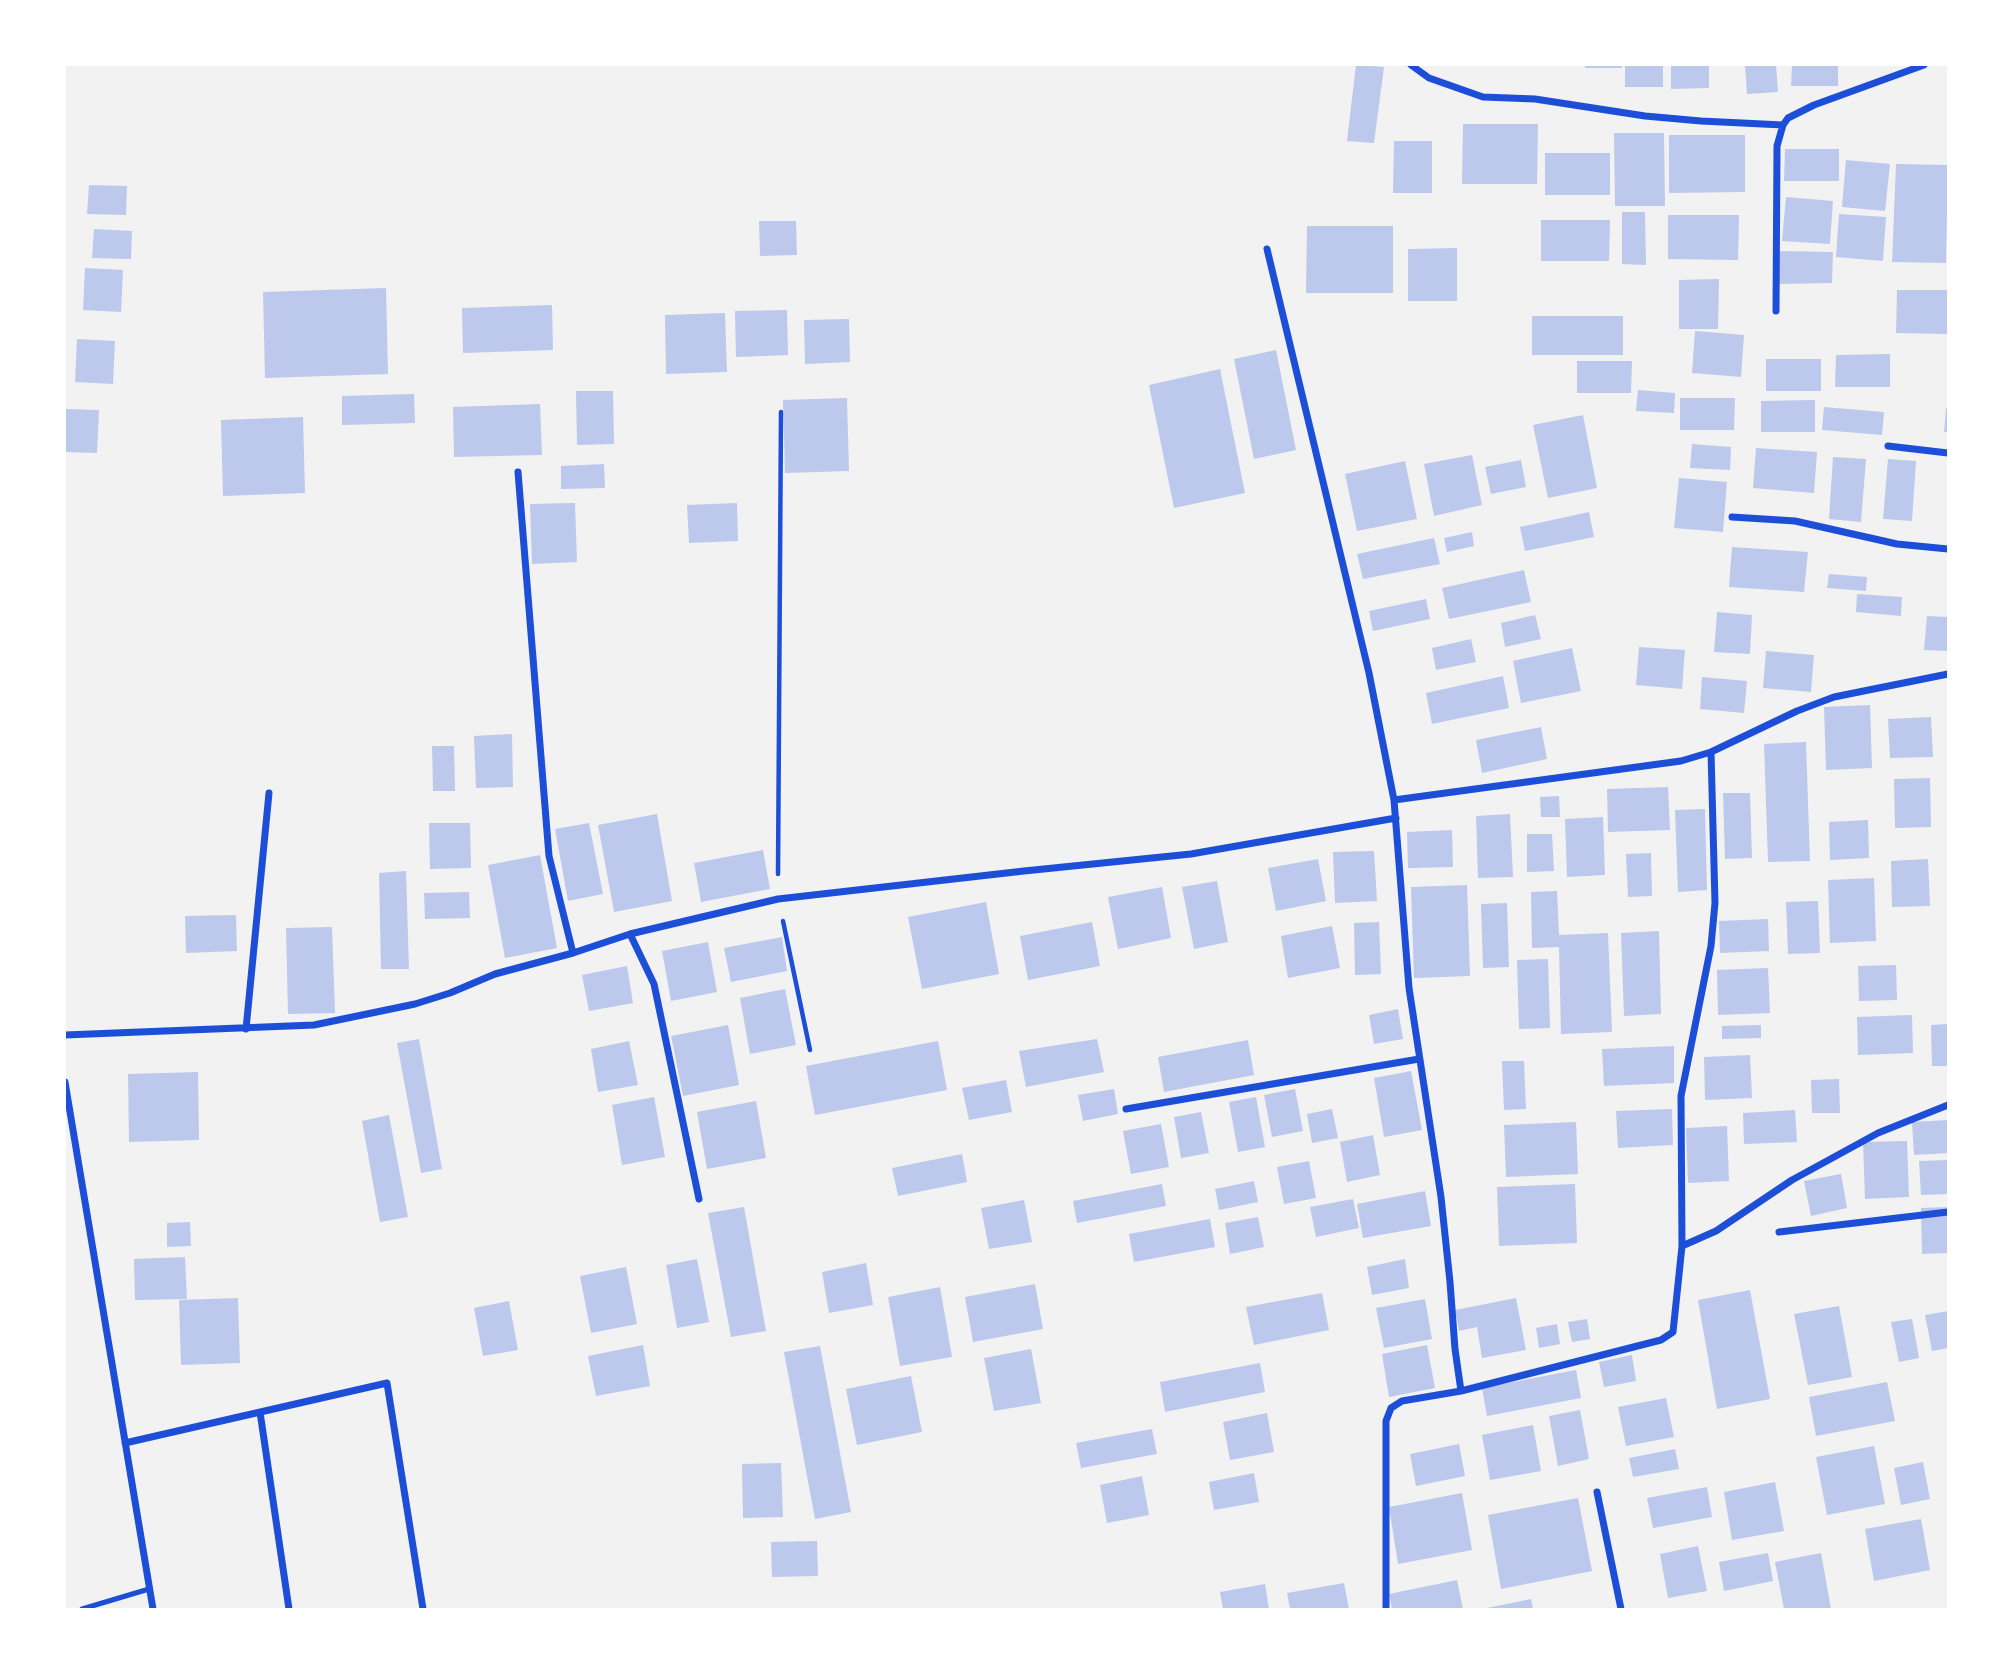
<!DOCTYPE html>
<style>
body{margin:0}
#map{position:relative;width:2013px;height:1674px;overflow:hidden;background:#f2f2f2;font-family:"Work Sans",sans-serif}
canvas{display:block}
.frame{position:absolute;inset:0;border:66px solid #fff;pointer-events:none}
</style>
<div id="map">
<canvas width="2013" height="1674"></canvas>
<div class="frame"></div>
</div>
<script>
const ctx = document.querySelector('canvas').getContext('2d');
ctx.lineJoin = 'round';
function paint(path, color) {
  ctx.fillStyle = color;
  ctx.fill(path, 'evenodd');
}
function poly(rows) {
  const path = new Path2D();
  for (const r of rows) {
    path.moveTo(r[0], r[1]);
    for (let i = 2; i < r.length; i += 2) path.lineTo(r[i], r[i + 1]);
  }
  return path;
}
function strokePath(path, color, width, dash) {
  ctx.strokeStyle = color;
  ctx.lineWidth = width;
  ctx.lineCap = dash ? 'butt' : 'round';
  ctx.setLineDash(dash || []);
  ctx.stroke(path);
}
const building = poly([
 [1356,65,1384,67,1374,143,1347,141],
 [1585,65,1622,65,1622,68,1585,68],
 [1625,65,1663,65,1663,87,1625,87],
 [1671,65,1709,65,1709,88,1671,89],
 [1745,65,1776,65,1778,92,1747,94],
 [1792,65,1838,65,1838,86,1791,86],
 [1463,124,1538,124,1537,184,1462,184],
 [1614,133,1664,133,1665,206,1615,206],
 [1669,135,1745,135,1745,192,1669,193],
 [1394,141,1432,141,1432,193,1393,193],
 [1785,149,1839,149,1839,181,1784,181],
 [1545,153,1610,153,1610,195,1545,195],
 [1846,160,1890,164,1885,211,1842,207],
 [1896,164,1948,165,1946,263,1892,262],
 [89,185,127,186,126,215,87,214],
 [1786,197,1833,201,1830,244,1782,241],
 [1622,212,1645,212,1646,265,1622,264],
 [1839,214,1886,217,1883,261,1836,257],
 [1668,215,1739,215,1738,260,1668,259],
 [1541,220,1610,220,1609,261,1541,261],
 [759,221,796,221,797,255,760,256],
 [1307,226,1393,226,1393,293,1306,293],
 [94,229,132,231,131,259,92,258],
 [1457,248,1457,301,1408,301,1408,249],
 [1778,251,1833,252,1832,283,1778,284],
 [85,268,123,270,121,312,83,310],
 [1719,279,1718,329,1679,329,1679,280],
 [386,288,388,374,265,378,263,292],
 [1897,290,1947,290,1947,334,1896,333],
 [552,305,553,350,463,353,462,308],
 [787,310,788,355,736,357,735,311],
 [725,313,727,372,666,374,665,315],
 [1532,316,1623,316,1623,355,1532,355],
 [849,319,850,362,805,364,804,320],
 [1695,331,1744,335,1741,377,1692,373],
 [77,339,115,341,113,384,75,382],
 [1276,350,1296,450,1254,459,1234,359],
 [1890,354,1890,387,1835,387,1836,355],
 [1766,359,1821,359,1821,391,1766,391],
 [1577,361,1632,361,1631,393,1577,393],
 [1220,369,1245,493,1174,508,1149,385],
 [1638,390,1675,393,1674,413,1636,411],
 [576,391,613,391,614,444,577,445],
 [414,394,415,423,342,425,342,396],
 [847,398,849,471,785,473,783,400],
 [1680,398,1735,398,1734,430,1680,430],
 [1815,400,1815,432,1761,432,1761,401],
 [540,404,542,455,454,457,453,407],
 [1824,407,1884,412,1882,435,1822,430],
 [1946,408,1948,408,1948,432,1944,432],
 [65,409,99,410,97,453,65,452],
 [1583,415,1597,488,1548,498,1533,425],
 [303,417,305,493,223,496,221,420],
 [1692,444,1731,447,1730,470,1690,468],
 [1756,448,1817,452,1814,493,1753,488],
 [1472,455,1482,505,1434,516,1424,464],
 [1833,457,1866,459,1861,522,1829,519],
 [1888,459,1916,461,1912,521,1883,519],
 [1521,460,1526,487,1491,494,1485,467],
 [1405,461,1417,519,1357,531,1345,474],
 [604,464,605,488,561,489,561,466],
 [1679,478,1727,482,1723,532,1674,528],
 [575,503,577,562,532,564,530,504],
 [737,503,738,541,689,543,687,505],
 [1589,512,1594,537,1525,551,1520,527],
 [1472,532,1474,546,1447,552,1444,538],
 [1434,538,1440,564,1363,579,1357,554],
 [1732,547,1808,552,1804,592,1729,587],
 [1524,570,1531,602,1449,619,1442,588],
 [1829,574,1867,577,1866,591,1827,588],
 [1857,594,1902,597,1901,616,1856,612],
 [1426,599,1430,619,1373,631,1369,611],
 [1717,612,1752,615,1750,654,1714,652],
 [1535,615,1541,639,1505,647,1501,623],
 [1927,616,1948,617,1948,651,1924,650],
 [1471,639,1476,662,1436,670,1432,648],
 [1639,647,1685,650,1682,689,1636,685],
 [1572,648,1581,691,1521,703,1513,661],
 [1766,651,1814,655,1811,692,1763,688],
 [1503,676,1509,708,1432,724,1426,693],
 [1702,677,1747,681,1744,713,1700,709],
 [1870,705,1872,768,1826,770,1824,707],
 [1931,717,1933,757,1890,758,1888,719],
 [1541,727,1547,759,1482,773,1476,740],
 [512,734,513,787,476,788,474,736],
 [1806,742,1810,861,1768,862,1764,744],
 [432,746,454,746,455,791,433,791],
 [1930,778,1931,827,1895,828,1894,779],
 [1668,787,1670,830,1608,832,1607,789],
 [1723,793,1750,793,1752,858,1725,859],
 [1559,796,1560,817,1541,817,1540,797],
 [1705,809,1707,890,1678,892,1675,810],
 [657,814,672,901,614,912,598,825],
 [1510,814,1513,877,1478,878,1476,816],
 [1603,817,1605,875,1567,877,1565,819],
 [1868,820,1869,858,1830,860,1829,822],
 [429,823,470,823,471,868,430,869],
 [589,823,603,894,568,901,555,829],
 [1452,830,1453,867,1408,868,1407,832],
 [1527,834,1552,834,1554,871,1527,872],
 [763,850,770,889,701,902,694,863],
 [1374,851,1377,901,1335,903,1333,852],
 [1651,853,1652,896,1628,897,1626,854],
 [540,855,557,948,505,958,488,865],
 [1318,859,1326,901,1276,911,1268,868],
 [1928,859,1930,906,1892,907,1891,861],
 [406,871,409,969,381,969,379,873],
 [1874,878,1876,941,1830,943,1828,880],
 [1217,881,1228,942,1194,949,1182,887],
 [1467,885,1470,976,1414,978,1411,887],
 [1162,887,1171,938,1118,949,1108,897],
 [1557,891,1559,935,1608,933,1612,1032,1561,1034,1559,947,1532,948,1531,892],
 [469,892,470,918,425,919,424,893],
 [1818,901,1820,953,1788,954,1786,902],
 [986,902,999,974,922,989,908,917],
 [1507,903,1509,967,1483,968,1481,904],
 [236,915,237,951,186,953,185,916],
 [1768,919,1769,951,1720,953,1719,921],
 [1092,922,1100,966,1028,980,1020,936],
 [1379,922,1381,974,1355,975,1354,923],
 [1332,926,1340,968,1288,978,1281,936],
 [332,927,335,1013,288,1014,286,928],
 [1659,931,1661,1014,1624,1016,1621,933],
 [782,937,787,971,731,982,724,948],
 [708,942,717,992,671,1001,662,951],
 [1548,959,1550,1028,1519,1029,1517,960],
 [1896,965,1897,1000,1859,1001,1858,966],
 [627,966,633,1003,589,1011,582,975],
 [1768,968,1770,1013,1718,1015,1717,970],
 [785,989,796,1045,750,1054,740,998],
 [1398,1009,1403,1039,1374,1044,1369,1015],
 [1912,1015,1913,1053,1858,1055,1857,1017],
 [1948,1024,1948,1066,1932,1066,1931,1025],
 [728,1025,739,1085,683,1096,671,1036],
 [1761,1025,1761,1038,1722,1039,1722,1026],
 [419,1039,442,1169,421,1173,397,1043],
 [1097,1039,1104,1072,1026,1087,1019,1051],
 [1248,1040,1254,1075,1164,1092,1158,1057],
 [629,1041,638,1085,598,1092,591,1049],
 [938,1041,947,1090,815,1115,806,1066],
 [1674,1046,1674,1083,1604,1086,1602,1049],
 [1750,1055,1752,1098,1705,1100,1704,1057],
 [1502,1061,1524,1061,1526,1109,1504,1110],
 [1411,1071,1422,1130,1384,1137,1374,1078],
 [198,1072,199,1140,129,1142,128,1074],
 [1839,1079,1840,1113,1812,1113,1811,1080],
 [1006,1080,1012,1112,969,1120,962,1088],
 [1114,1089,1118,1114,1083,1121,1078,1095],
 [1295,1089,1303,1131,1272,1137,1264,1095],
 [654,1097,665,1157,622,1165,612,1105],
 [1256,1097,1265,1147,1238,1152,1229,1102],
 [756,1101,766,1158,707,1169,697,1112],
 [1332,1109,1338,1138,1312,1143,1307,1114],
 [1672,1109,1673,1145,1618,1148,1616,1111],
 [1795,1110,1797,1142,1744,1144,1743,1113],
 [1201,1112,1209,1153,1181,1158,1174,1117],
 [389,1115,408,1217,380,1222,362,1121],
 [1948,1120,1948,1153,1914,1155,1912,1122],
 [1576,1122,1578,1174,1506,1177,1504,1125],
 [1161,1124,1169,1167,1131,1174,1123,1131],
 [1727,1126,1729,1181,1688,1183,1686,1128],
 [1373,1135,1380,1175,1347,1182,1340,1142],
 [1907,1141,1909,1197,1865,1199,1863,1142],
 [962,1154,967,1182,898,1196,892,1168],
 [1948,1160,1948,1194,1921,1195,1919,1161],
 [1309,1161,1316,1198,1284,1204,1277,1167],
 [1841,1174,1847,1208,1811,1216,1804,1181],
 [1254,1181,1258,1202,1219,1210,1215,1189],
 [1162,1184,1166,1206,1077,1223,1073,1201],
 [1575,1184,1577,1243,1499,1246,1497,1187],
 [1425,1191,1431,1226,1363,1238,1357,1204],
 [1353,1199,1359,1228,1316,1237,1310,1207],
 [1024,1200,1032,1242,989,1249,981,1208],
 [744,1207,766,1331,731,1337,708,1213],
 [1948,1207,1948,1253,1922,1254,1921,1208],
 [1258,1217,1264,1247,1230,1254,1225,1223],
 [1210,1219,1215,1247,1134,1262,1129,1234],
 [190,1222,191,1246,167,1247,167,1223],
 [185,1257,187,1299,135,1300,134,1259],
 [697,1259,709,1322,677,1328,666,1265],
 [1405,1259,1409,1288,1372,1295,1367,1267],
 [866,1263,873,1305,829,1313,822,1272],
 [626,1267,637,1324,591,1333,580,1276],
 [1035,1284,1043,1329,973,1342,965,1297],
 [940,1287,952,1357,900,1366,888,1297],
 [1750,1290,1770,1399,1717,1409,1698,1300],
 [1322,1293,1329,1330,1254,1345,1246,1307],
 [238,1298,240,1363,181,1365,179,1300],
 [1516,1298,1526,1350,1482,1358,1477,1327,1459,1331,1455,1310],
 [1425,1299,1432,1339,1384,1348,1376,1308],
 [509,1301,518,1350,483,1356,474,1308],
 [1839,1306,1852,1377,1808,1385,1794,1314],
 [1948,1311,1948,1348,1932,1351,1925,1315],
 [1587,1319,1590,1339,1572,1342,1568,1322],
 [1912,1319,1919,1358,1899,1362,1891,1322],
 [1557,1324,1560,1344,1539,1348,1536,1328],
 [643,1345,650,1386,596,1396,588,1356],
 [1427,1345,1435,1388,1389,1397,1382,1354],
 [820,1346,851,1512,815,1519,784,1352],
 [1031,1349,1041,1403,994,1411,984,1358],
 [1632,1355,1636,1381,1604,1387,1599,1362],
 [1260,1363,1265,1392,1165,1412,1160,1382],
 [1576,1370,1581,1398,1487,1416,1482,1388],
 [911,1376,922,1432,857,1445,846,1389],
 [1887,1382,1895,1421,1816,1436,1809,1397],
 [1666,1398,1674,1437,1626,1446,1618,1407],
 [1580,1410,1589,1459,1558,1466,1549,1416],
 [1267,1413,1274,1452,1230,1460,1223,1422],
 [1533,1425,1541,1471,1490,1480,1482,1435],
 [1152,1429,1157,1454,1081,1468,1076,1443],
 [1459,1444,1465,1476,1416,1486,1410,1454],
 [1874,1446,1885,1504,1827,1515,1816,1457],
 [1675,1449,1679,1469,1633,1477,1629,1458],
 [1923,1462,1930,1499,1901,1505,1894,1468],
 [781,1463,783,1517,743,1518,742,1464],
 [1254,1473,1259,1502,1214,1510,1209,1482],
 [1142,1476,1149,1515,1107,1523,1100,1485],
 [1775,1482,1784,1531,1732,1540,1724,1492],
 [1707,1487,1712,1517,1653,1528,1647,1498],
 [1462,1493,1472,1550,1398,1564,1389,1507],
 [1578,1498,1592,1571,1501,1589,1488,1515],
 [1921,1519,1930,1570,1874,1581,1865,1529],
 [817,1541,818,1576,772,1577,771,1542],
 [1698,1546,1707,1591,1668,1598,1660,1554],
 [1768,1553,1773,1581,1724,1591,1719,1562],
 [1821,1553,1831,1609,1784,1609,1775,1562],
 [1457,1580,1463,1609,1392,1609,1389,1594],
 [1344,1583,1349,1609,1290,1609,1287,1593],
 [1265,1584,1269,1609,1223,1609,1220,1592],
 [1531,1599,1533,1609,1488,1609,1487,1608]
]);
const path = poly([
 [778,874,781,412],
 [783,921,810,1050]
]);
const service = poly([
 [82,1609,149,1589]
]);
const minor = poly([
 [1411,65,1429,78,1483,97,1535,99,1645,116,1701,121,1783,125],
 [1267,249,1369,673,1394,800,1409,988,1441,1197,1450,1282,1455,1349,1461,1391],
 [1776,311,1777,146,1783,125,1788,118,1814,105,1924,65],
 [1888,446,1948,453],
 [518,472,549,856,573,953],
 [1732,517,1795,521,1897,544,1948,549],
 [1394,800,1681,761,1711,752,1797,711,1834,697,1948,674],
 [630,934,654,984,699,1199],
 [246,1029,269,793],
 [65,1035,314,1025,415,1004,450,993,495,974,573,953,630,934,778,899,1024,871,1191,854,1396,818],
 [65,1082,153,1609],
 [1126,1109,1419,1059],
 [1779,1232,1948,1212],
 [1682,1246,1716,1231,1792,1180,1878,1133,1948,1105],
 [260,1412,289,1609],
 [125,1443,387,1383,423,1609],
 [1597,1492,1621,1609],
 [1386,1609,1386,1421,1391,1408,1402,1401,1461,1391,1661,1340,1673,1332,1682,1246,1681,1096,1711,946,1715,903,1711,752]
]);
paint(building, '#bdc9ec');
strokePath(path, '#1d4ed8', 4.5);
strokePath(service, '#1d4ed8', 5);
strokePath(minor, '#1d4ed8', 7);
</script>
